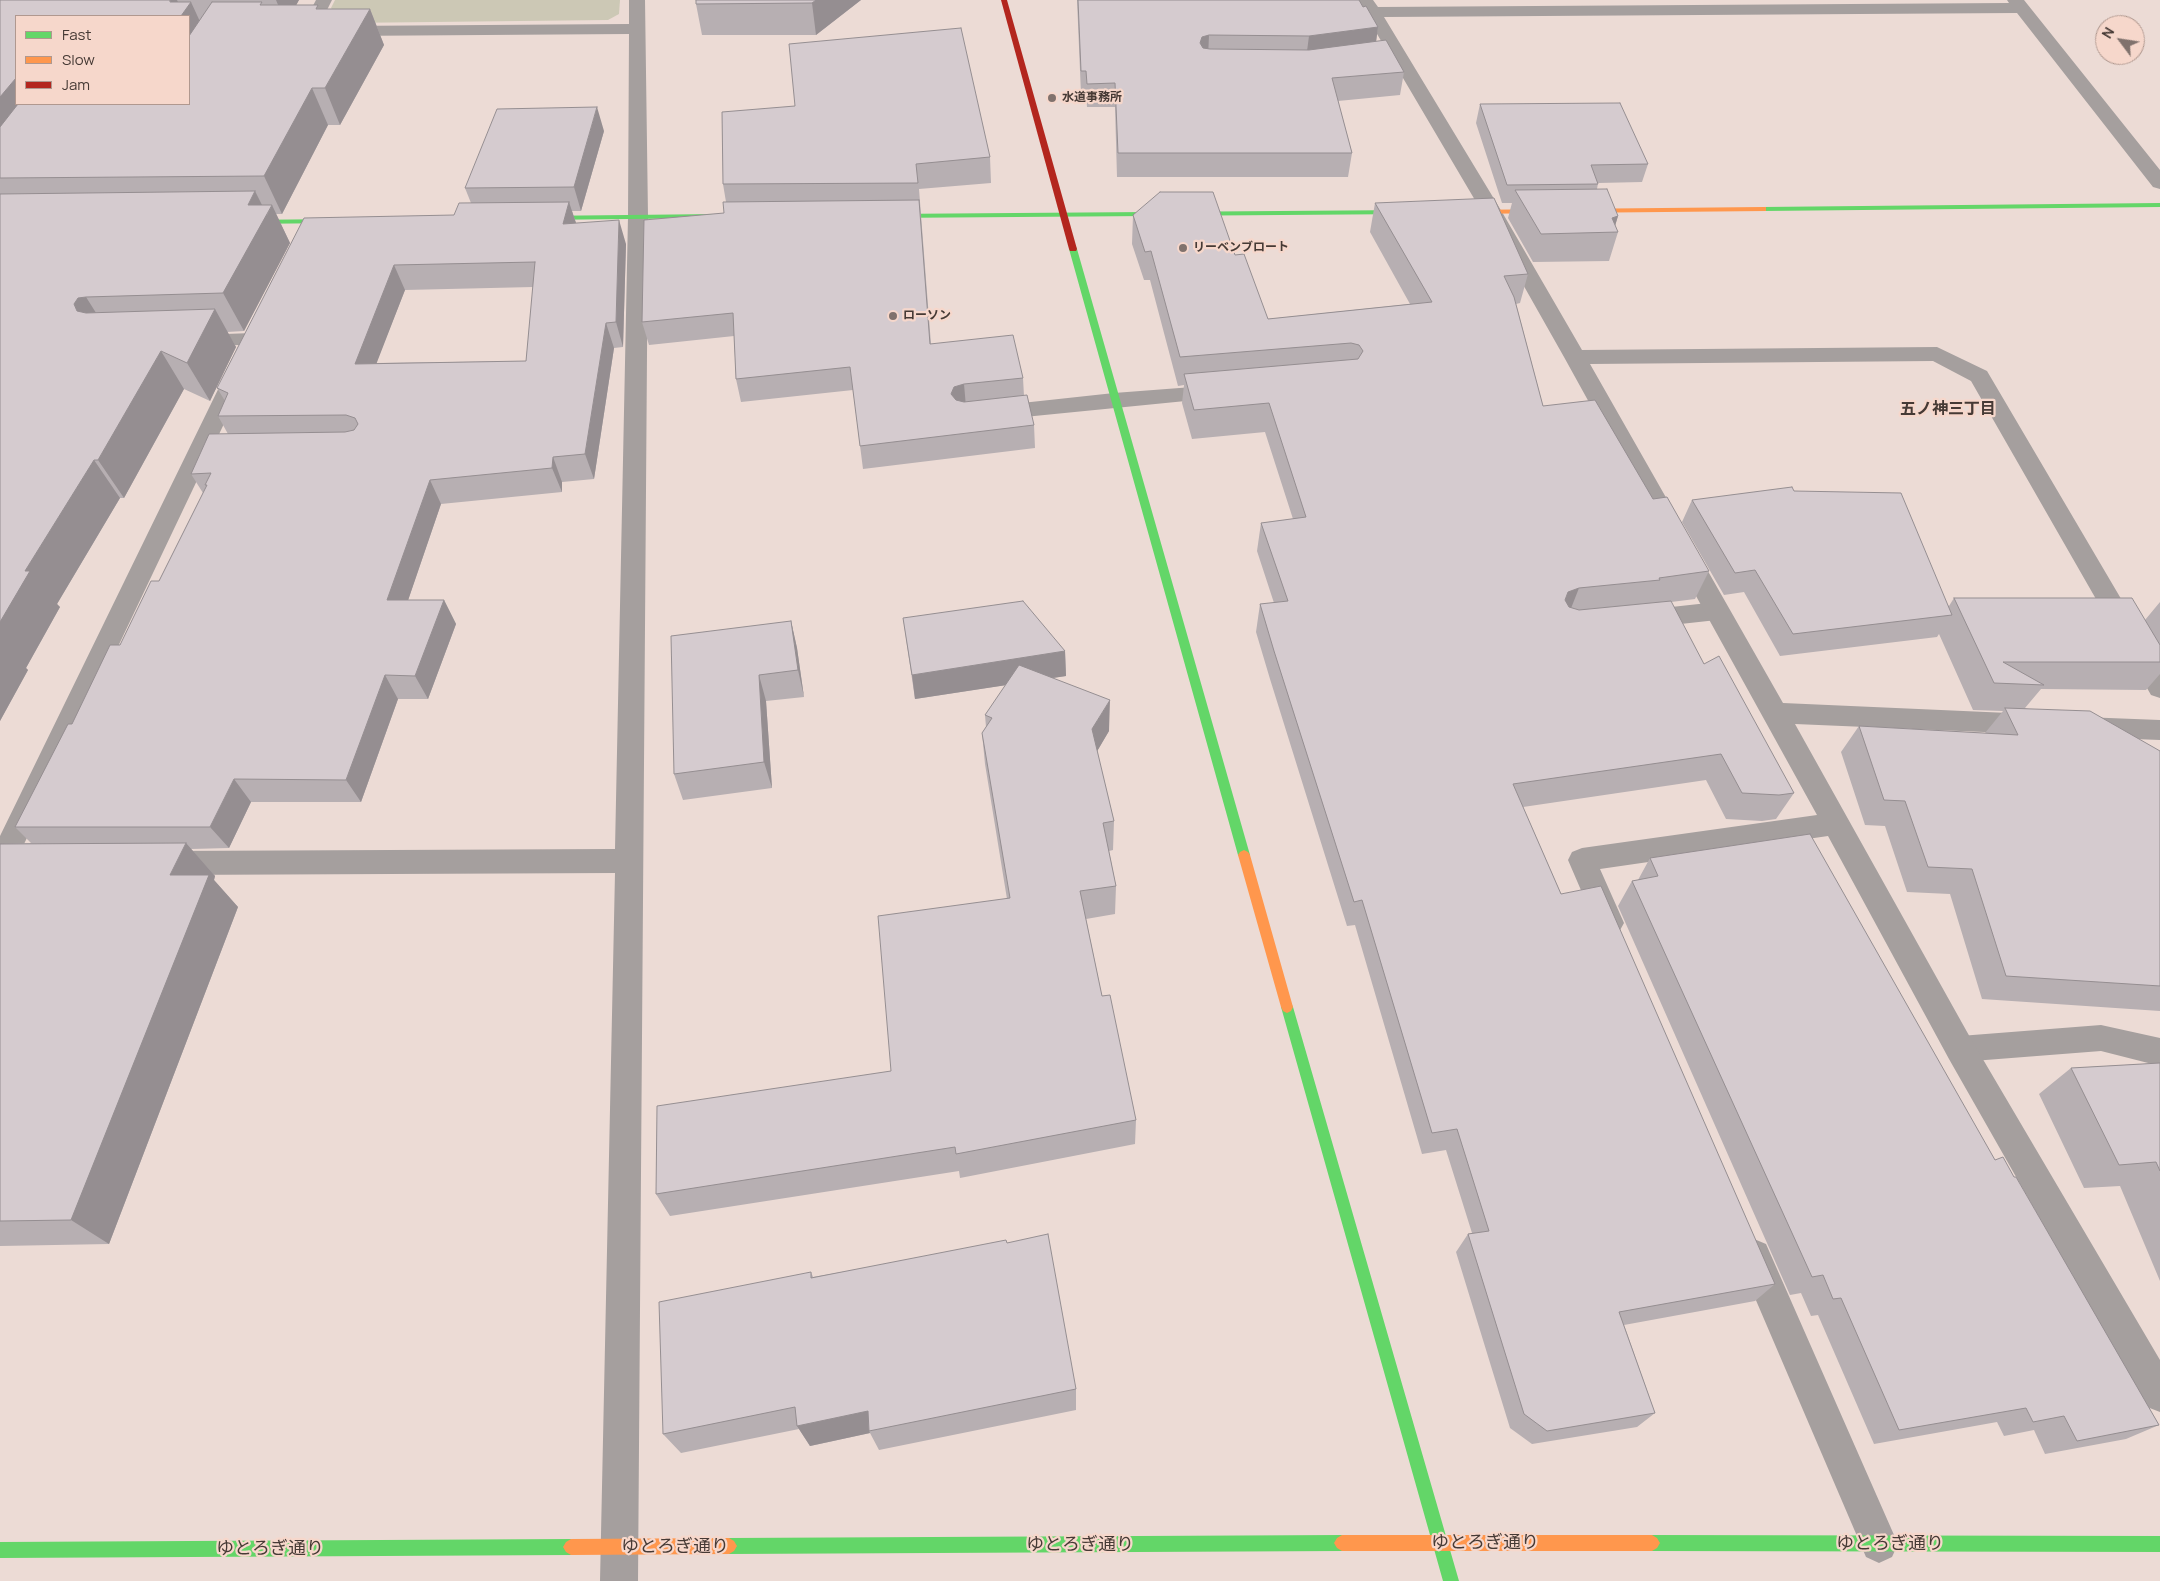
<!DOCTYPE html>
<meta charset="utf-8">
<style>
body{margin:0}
#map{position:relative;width:2160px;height:1581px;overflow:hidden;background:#ecdbd5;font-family:Manrope,sans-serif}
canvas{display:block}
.legend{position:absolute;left:15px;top:15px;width:175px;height:90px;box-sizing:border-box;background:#f6d7cb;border:1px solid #b0988f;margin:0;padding:6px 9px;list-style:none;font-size:15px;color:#463a35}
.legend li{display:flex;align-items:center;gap:10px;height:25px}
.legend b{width:25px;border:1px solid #b0988f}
.north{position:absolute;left:2095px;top:15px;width:50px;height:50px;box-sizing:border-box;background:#f6d7cb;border:1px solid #b0988f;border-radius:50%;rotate:301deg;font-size:14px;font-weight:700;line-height:20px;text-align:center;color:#463a35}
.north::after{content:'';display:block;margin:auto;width:18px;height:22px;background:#80726d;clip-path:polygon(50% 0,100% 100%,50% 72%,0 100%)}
</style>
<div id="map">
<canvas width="2160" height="1581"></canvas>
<ul class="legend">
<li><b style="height:6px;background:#63d668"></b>Fast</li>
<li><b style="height:6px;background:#ff974d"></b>Slow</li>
<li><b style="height:6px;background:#b3261e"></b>Jam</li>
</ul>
<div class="north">N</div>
</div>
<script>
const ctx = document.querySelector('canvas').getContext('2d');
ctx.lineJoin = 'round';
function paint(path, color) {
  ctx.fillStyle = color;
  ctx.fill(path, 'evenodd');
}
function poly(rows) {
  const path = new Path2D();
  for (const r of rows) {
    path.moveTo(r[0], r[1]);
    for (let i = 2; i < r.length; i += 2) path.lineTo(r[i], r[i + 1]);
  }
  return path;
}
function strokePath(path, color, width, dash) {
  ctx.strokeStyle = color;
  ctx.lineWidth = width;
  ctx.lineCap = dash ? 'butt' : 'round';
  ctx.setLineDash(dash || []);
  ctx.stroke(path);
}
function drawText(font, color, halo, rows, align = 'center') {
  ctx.font = font + ' Manrope,"Noto Sans JP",sans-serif';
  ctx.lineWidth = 4.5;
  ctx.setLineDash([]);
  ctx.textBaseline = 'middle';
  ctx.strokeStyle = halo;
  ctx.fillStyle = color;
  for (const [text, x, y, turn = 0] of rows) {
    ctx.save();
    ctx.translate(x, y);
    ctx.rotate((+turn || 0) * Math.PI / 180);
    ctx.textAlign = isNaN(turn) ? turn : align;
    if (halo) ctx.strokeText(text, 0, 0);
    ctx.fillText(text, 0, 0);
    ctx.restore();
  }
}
const green = poly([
 [335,0,620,0,619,14,608,20,344,23,331,8]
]);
const lane = poly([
 [253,333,260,334,263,339,260,344,196,347,189,346,186,341,189,336,196,335,253,333],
 [1219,385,1226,387,1230,392,1226,397,994,420,986,418,983,413,986,408,994,406,1114,393,1219,385],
 [1717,602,1725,605,1729,611,1725,617,1717,620,1644,628,1636,625,1632,619,1636,613,1644,610,1717,602],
 [2101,1025,2160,1038,2160,1066,2101,1051,1960,1062,1950,1059,1945,1049,1950,1039,1960,1036,2101,1025]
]);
const street = poly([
 [316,0,332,0,314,36,308,37,302,36,299,32,316,0],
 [629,0,645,0,648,217,638,1581,600,1581,615,873,167,875,157,871,153,863,157,855,167,851,615,849,628,217,629,34,340,36,334,35,331,31,334,27,340,26,629,24,629,0],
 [1357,0,1373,0,1378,7,2009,3,2007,0,2024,0,2160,170,2160,189,2153,187,2017,13,1384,17,1502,212,1582,350,1937,347,1987,371,2160,665,2160,698,2151,695,1971,381,1933,361,1590,364,1783,703,2031,714,2040,717,2044,724,2040,731,2031,734,1795,724,1971,1039,2160,1360,2160,1412,2147,1407,1949,1059,1828,836,1600,869,1624,923,1619,932,1609,936,1599,932,1568,860,1572,852,1582,848,1817,815,1564,357,1482,212,1357,0],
 [240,360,248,362,251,367,15,863,11,871,0,875,0,836,229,367,232,362,240,360],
 [2083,717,2160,720,2160,740,2083,737,2074,734,2070,727,2074,720,2083,717],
 [1754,1239,1766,1244,1898,1544,1892,1557,1879,1563,1866,1557,1737,1256,1742,1244,1754,1239]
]);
const fast = poly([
 [2160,203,2160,207,1763,211,1759,209,1763,207,2160,203],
 [1411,210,1415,212,1414,214,884,218,880,216,884,214,1411,210],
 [718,214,722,216,721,218,536,220,532,218,536,216,718,214],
 [338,219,342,221,341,223,244,224,240,222,244,220,338,219],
 [1070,247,1076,247,1077,249,1250,855,1248,858,1244,860,1240,858,1238,855,1069,249,1070,247],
 [1287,1001,1291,1003,1293,1007,1459,1581,1443,1581,1281,1007,1283,1003,1287,1001],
 [1342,1535,1347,1538,1350,1543,1347,1548,1342,1551,729,1554,724,1551,721,1546,724,1541,729,1538,1342,1535],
 [1652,1535,2160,1536,2160,1552,1652,1551,1647,1548,1644,1543,1647,1538,1652,1535],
 [571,1539,576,1542,579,1547,576,1552,571,1555,0,1558,0,1542,571,1539]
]);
const slow = poly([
 [1763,207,1766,207,1766,211,1461,214,1457,212,1461,210,1763,207],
 [1244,850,1248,852,1250,855,1293,1007,1291,1011,1287,1013,1283,1011,1281,1007,1238,855,1240,852,1244,850],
 [1342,1535,1652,1535,1657,1538,1660,1543,1657,1548,1652,1551,1342,1551,1337,1548,1334,1543,1337,1538,1342,1535],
 [729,1538,734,1541,737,1546,734,1551,729,1554,571,1555,566,1552,563,1547,566,1542,571,1539,729,1538]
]);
const jam = poly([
 [1001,0,1007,0,1077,249,1076,251,1070,251,1069,249,1001,0]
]);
const wall = poly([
 [0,0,299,0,296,5,320,9,370,9,384,45,340,125,328,125,282,214,276,214,290,243,244,331,227,332,236,347,210,401,184,389,124,498,120,498,57,604,60,607,26,668,28,670,0,721],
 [16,16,189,104,16,104],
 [696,0,861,0,816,35,702,35,696,4],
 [1077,0,1359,0,1363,7,1378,27,1376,41,1404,72,1400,95,1338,101,1352,153,1348,177,1117,177,1115,107,1087,107,1086,94,1081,94],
 [1480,104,1648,164,1642,182,1598,183,1597,189,1618,216,1615,225,1618,232,1609,261,1533,262,1508,218,1512,203,1502,203,1476,123],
 [722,112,990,157,991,183,919,189,931,344,1023,378,1024,396,1034,425,1035,448,863,469,853,390,741,402,736,379,734,336,649,345,642,322,724,213,726,202,723,184],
 [604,131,581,211,572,211,576,223,626,244,623,347,614,348,594,479,562,482,562,492,441,504,408,600,444,600,456,624,428,699,398,699,361,802,251,802,229,848,191,849,215,876,214,880,238,907,109,1244,0,1246,0,844,31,843,15,827,72,724,159,581,203,493,191,474,228,434,218,416,225,401,217,388,471,203,465,188],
 [533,287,526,361,376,363,405,290],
 [1375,203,1528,274,1520,303,1516,304,1543,406,1653,499,1709,571,1695,599,1671,602,1704,664,1794,793,1776,819,1762,821,1726,819,1706,780,1523,807,1561,894,1775,1284,1755,1301,1624,1325,1655,1413,1637,1427,1532,1444,1510,1428,1456,1252,1468,1234,1472,1233,1446,1150,1422,1154,1355,925,1347,926,1270,679,1256,632,1260,604,1274,603,1257,551,1261,523,1293,519,1265,432,1192,439,1182,403,1184,385,1178,386,1150,280,1144,280,1132,244,1133,215,1235,255,1268,319,1410,304,1370,232],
 [1794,491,1949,606,1954,598,2145,620,2160,602,2160,674,2146,690,2041,689,2025,708,2160,751,2160,1011,1982,999,1950,894,1907,892,1885,826,1865,825,1841,752,1859,726,1985,733,2003,711,1973,710,1939,634,1937,637,1780,656,1744,592,1724,595,1682,522,1692,500],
 [903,618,1065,651,1066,676,1052,678,1109,731,1097,751,1114,821,1113,850,1109,851,1116,886,1115,914,1086,919,1102,996,1136,1120,1135,1144,960,1178,959,1171,670,1216,656,1194,891,1071,1007,899,985,764,982,733,986,727,985,715,1006,685,915,699],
 [791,621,797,648,804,697,766,701,772,788,683,800,674,774],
 [1650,858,2014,1177,2159,1425,2126,1439,2045,1454,2034,1430,2004,1436,1997,1422,1874,1444,1818,1315,1811,1316,1801,1293,1790,1295,1618,906,1632,881,1638,880],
 [2160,1063,2160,1281,2120,1186,2084,1188,2039,1094,2071,1068],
 [1007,1243,1076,1389,1076,1410,879,1450,870,1433,810,1446,799,1429,681,1453,663,1434,811,1272,813,1277]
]);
const shadedWall = poly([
 [170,0,177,0,183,13,191,2,208,39,189,68,189,16,177,16],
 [276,0,299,0,286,24],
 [816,0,861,0,816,35,812,3],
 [370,9,384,45,340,125,325,88],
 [1378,27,1375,50,1306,59,1309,36],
 [1209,35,1208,58,1200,43,1202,37],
 [16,78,16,104,48,104,0,163,0,97],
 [312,88,328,125,282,214,264,176],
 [597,107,604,131,581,211,574,187],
 [255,191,267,215,272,205,290,243,244,331,223,293,248,205],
 [569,202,577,226,563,224],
 [1618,216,1613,233,1612,218],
 [619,220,626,244,623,347,616,322],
 [394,265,405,290,367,388,355,364],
 [86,297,110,335,77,311,74,304,78,298],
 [215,309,236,347,210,401,187,363],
 [606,323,614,348,594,479,585,454],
 [161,351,184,389,124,498,98,460],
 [964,384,966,407,953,417,951,394,954,387],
 [553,457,562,482,562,492,552,468],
 [94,460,120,498,57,604,60,607,26,668,28,670,0,721,0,622,25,571],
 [430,480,441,504,400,624,387,600],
 [1579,588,1568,616,1557,620,1568,592],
 [444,600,456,624,428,699,415,676],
 [791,621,797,648,804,697,798,670],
 [1065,651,1066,676,915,699,912,675],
 [385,675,398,699,361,802,346,780],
 [759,675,766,701,772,788,764,762],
 [1110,700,1109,731,1092,760,1092,729],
 [234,779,251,802,229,848,210,827],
 [186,843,215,876,214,880,238,907,109,1244,71,1220,170,875],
 [868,1411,869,1431,870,1433,810,1446,797,1426]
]);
const building = poly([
 [0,0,170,0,170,2,191,2,181,16,16,16,16,78,0,97,0,0],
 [696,0,816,0,812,3,696,4,696,0],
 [1078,0,1359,0,1363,7,1366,6,1378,27,1309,36,1209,35,1202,37,1200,43,1203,48,1210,49,1309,50,1386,40,1404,72,1332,78,1352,153,1118,153,1115,83,1087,84,1086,71,1081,71,1078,0],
 [212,2,262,2,260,5,318,5,316,9,370,9,325,88,312,88,264,176,0,178,0,127,18,104,189,104,189,36,212,2],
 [961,28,990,157,916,164,918,183,723,184,722,112,795,106,789,44,961,28],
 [1620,103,1648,164,1591,165,1598,184,1507,185,1480,104,1620,103],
 [597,107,574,187,465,188,497,109,597,107],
 [1607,189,1618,216,1612,218,1618,232,1541,234,1515,190,1607,189],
 [255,191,248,205,272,205,223,293,86,297,78,298,74,304,77,311,86,313,215,309,187,363,161,351,98,460,94,460,25,571,30,571,0,622,0,194,255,191],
 [1160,192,1213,192,1235,255,1244,254,1268,319,1432,302,1375,203,1494,198,1528,274,1504,276,1514,297,1543,406,1595,400,1653,499,1667,497,1709,571,1659,578,1660,580,1579,588,1568,592,1565,600,1569,607,1579,610,1671,601,1704,664,1719,656,1794,793,1779,795,1742,793,1721,754,1513,784,1561,894,1601,886,1775,1284,1619,1312,1655,1413,1547,1431,1524,1414,1468,1234,1489,1231,1457,1129,1432,1133,1362,900,1354,902,1274,651,1260,604,1288,601,1261,523,1306,517,1269,403,1194,410,1184,374,1358,359,1363,351,1359,345,1351,343,1180,357,1151,251,1145,252,1133,215,1160,192],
 [919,200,930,344,1013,335,1023,378,964,384,954,387,951,394,956,400,964,402,1027,395,1034,425,860,446,850,367,736,379,733,313,642,322,644,220,724,213,723,202,919,200],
 [569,202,563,224,619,220,616,322,606,323,585,454,553,457,552,468,430,480,387,600,444,600,415,676,385,675,346,780,234,779,210,827,15,827,68,724,72,724,110,645,120,645,151,581,159,581,207,485,205,485,211,473,191,474,209,434,345,432,354,430,358,424,355,418,346,415,218,416,228,393,217,388,304,218,454,215,459,203,569,202],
 [535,262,526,361,355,364,394,265,535,262],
 [1792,487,1794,491,1901,493,1952,615,1793,634,1755,570,1735,573,1692,500,1792,487],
 [1954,598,2132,598,2160,645,2160,662,2003,662,2044,685,1994,683,1954,598],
 [1023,601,1065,651,912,675,903,618,1023,601],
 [791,621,798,670,759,675,764,762,674,774,671,636,791,621],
 [1019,665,1110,700,1092,729,1114,821,1103,823,1116,886,1080,891,1102,996,1110,995,1136,1120,956,1154,955,1147,656,1194,657,1106,891,1071,878,916,1010,898,982,733,992,718,985,715,1019,665],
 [2005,708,2090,711,2160,751,2160,986,2006,976,1972,869,1928,867,1905,801,1884,800,1859,726,2018,735,2005,708],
 [1810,834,1995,1160,2003,1157,2014,1177,2016,1177,2159,1425,2077,1441,2064,1416,2033,1422,2026,1408,1899,1430,1841,1298,1833,1299,1823,1275,1812,1277,1632,881,1658,876,1650,858,1810,834],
 [186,843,170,875,209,875,71,1220,0,1221,0,844,186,843],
 [2160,1063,2160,1171,2156,1162,2119,1165,2071,1068,2160,1063],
 [1048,1234,1076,1389,869,1431,868,1411,797,1426,795,1407,663,1434,659,1302,811,1272,811,1278,1006,1240,1007,1243,1048,1234]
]);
const markers = [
 [1052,98,5,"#80726d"],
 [1183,248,5,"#80726d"],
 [893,316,5,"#80726d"]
];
const farPoinames = [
 ["水道事務所",1062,98],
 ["リーベンブロート",1193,248],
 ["ローソン",903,316]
];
const neighbourhoodNames = [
 ["五ノ神三丁目",1948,410]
];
const nearStreetnames = [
 ["ゆとろぎ通り",1485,1543],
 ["ゆとろぎ通り",1890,1544],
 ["ゆとろぎ通り",1080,1545],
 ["ゆとろぎ通り",675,1547],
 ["ゆとろぎ通り",270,1549]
];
paint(green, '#ccc8b5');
paint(lane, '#a59f9e');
paint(street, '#a59f9e');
paint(fast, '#63d668');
paint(slow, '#ff974d');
paint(jam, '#b3261e');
paint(wall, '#b7afb2');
paint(shadedWall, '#958e91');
paint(building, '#d5cbcf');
strokePath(building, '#958e91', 1);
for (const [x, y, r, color] of markers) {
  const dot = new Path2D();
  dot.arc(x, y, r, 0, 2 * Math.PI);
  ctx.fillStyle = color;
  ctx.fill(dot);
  strokePath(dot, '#f6d7cb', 2);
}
drawText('bold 12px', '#463a35', '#f6d7cb', farPoinames, 'left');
drawText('bold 16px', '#463a35', '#f6d7cb', neighbourhoodNames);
drawText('18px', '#463a35', '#f6d7cb', nearStreetnames);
</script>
